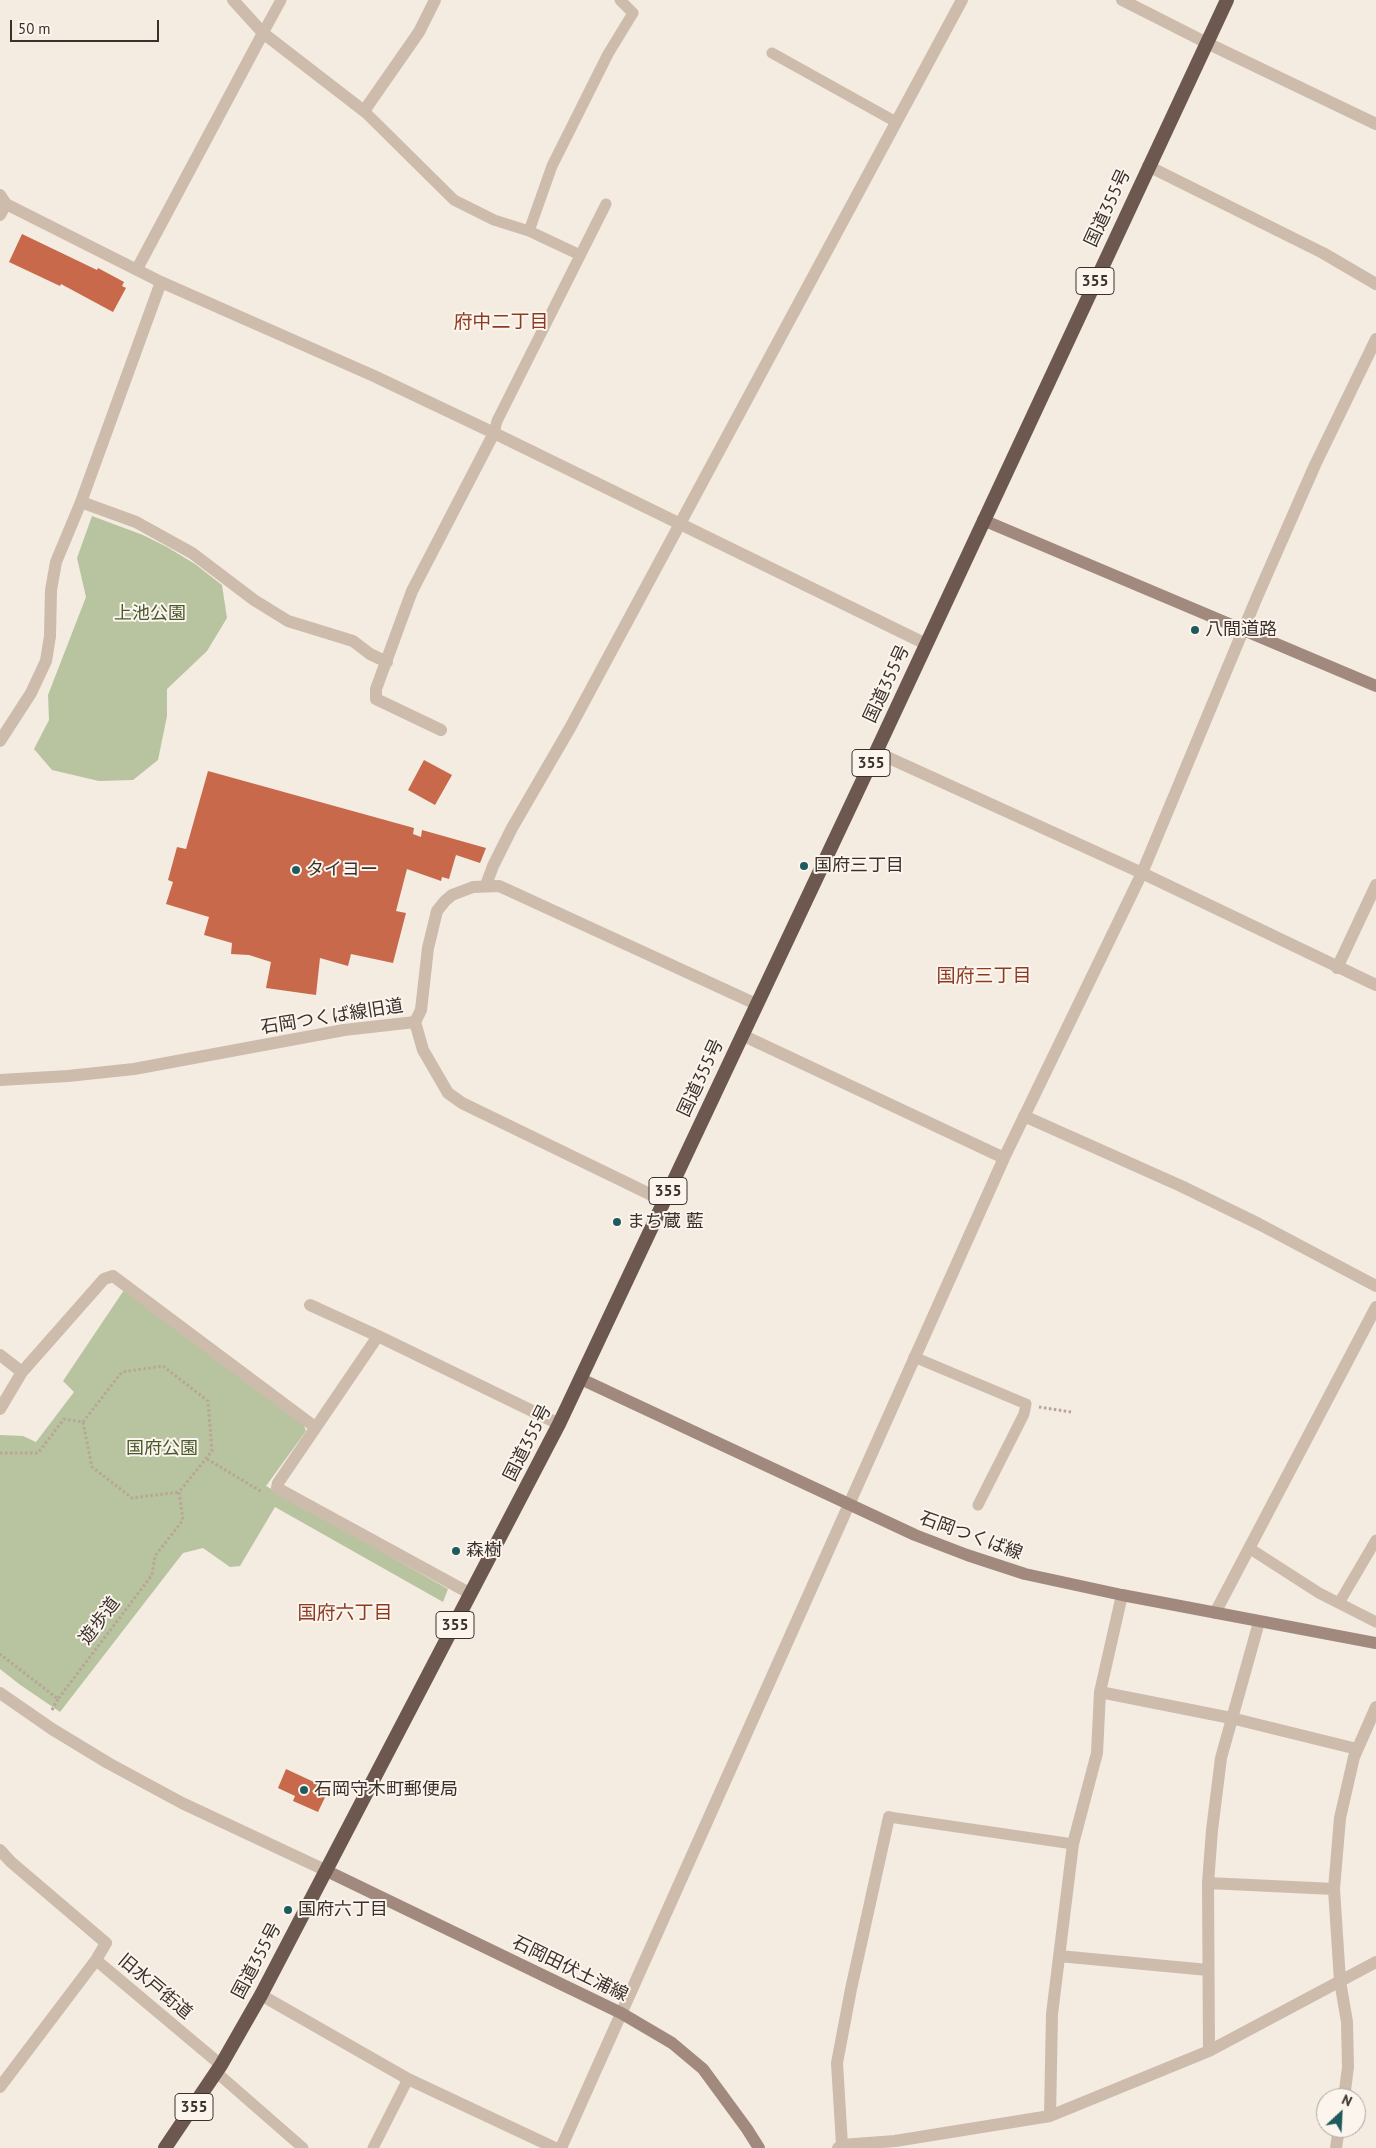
<!DOCTYPE html>
<meta charset="utf-8">
<style>
body{margin:0}
#map{position:relative;width:1376px;height:2148px;overflow:hidden;background:#f4ebe1;font-family:"PT Sans",sans-serif}
canvas{display:block}
.north{position:absolute;left:1316px;top:2088px;width:50px;height:50px;box-sizing:border-box;background:#fbf5ee;border:1px solid #aea6a0;border-radius:50%;rotate:25deg;font-size:14px;font-weight:700;line-height:20px;text-align:center;color:#3b302b}
.north::after{content:'';display:block;margin:auto;width:18px;height:22px;background:#1f5a5e;clip-path:polygon(50% 0,100% 100%,50% 72%,0 100%)}
.scale{position:absolute;left:10px;top:20px;width:149px;height:22px;box-sizing:border-box;border:2px solid #3b302b;border-top:0;padding-left:6px;font-size:15px;line-height:18px;white-space:nowrap;color:#3b302b;-webkit-text-stroke:4px #fbf5ee;paint-order:stroke}
</style>
<div id="map">
<canvas width="1376" height="2148"></canvas>
<div class="north">N</div>
<div class="scale">50 m</div>
</div>
<script>
const ctx = document.querySelector('canvas').getContext('2d');
ctx.lineJoin = 'round';
function paint(path, color) {
  ctx.fillStyle = color;
  ctx.fill(path, 'evenodd');
}
function poly(rows) {
  const path = new Path2D();
  for (const r of rows) {
    path.moveTo(r[0], r[1]);
    for (let i = 2; i < r.length; i += 2) path.lineTo(r[i], r[i + 1]);
  }
  return path;
}
function strokePath(path, color, width, dash) {
  ctx.strokeStyle = color;
  ctx.lineWidth = width;
  ctx.lineCap = dash ? 'butt' : 'round';
  ctx.setLineDash(dash || []);
  ctx.stroke(path);
}
function drawText(font, color, halo, rows, align = 'center') {
  ctx.font = font + ' "PT Sans","Noto Sans JP",sans-serif';
  ctx.lineWidth = 4;
  ctx.setLineDash([]);
  ctx.textBaseline = 'middle';
  ctx.strokeStyle = halo;
  ctx.fillStyle = color;
  for (const [text, x, y, turn = 0] of rows) {
    ctx.save();
    ctx.translate(x, y);
    ctx.rotate((+turn || 0) * Math.PI / 180);
    ctx.textAlign = isNaN(turn) ? turn : align;
    if (halo) ctx.strokeText(text, 0, 0);
    ctx.fillText(text, 0, 0);
    ctx.restore();
  }
}
const green = poly([
 [92,516,143,535,167,547,195,564,222,585,227,618,207,651,167,689,167,716,158,760,133,780,99,781,52,770,34,749,49,720,48,695,86,597,77,558],
 [124,1290,303,1423,306,1431,266,1486,448,1589,443,1602,275,1507,240,1566,230,1567,203,1548,183,1553,60,1712,19,1684,0,1669,0,1435,23,1436,36,1442,74,1392,63,1381]
]);
const building = poly([
 [22,234,97,270,98,268,124,282,122,286,126,288,113,312,61,284,60,286,9,262],
 [424,760,452,775,435,805,408,790],
 [208,771,414,828,413,834,421,837,422,830,486,848,480,863,456,855,449,879,442,877,441,881,407,869,396,911,406,913,393,963,351,954,348,966,320,958,316,995,266,988,271,962,249,955,231,954,232,943,204,935,209,917,166,904,173,882,168,880,177,847,186,849],
 [286,1769,329,1789,318,1812,293,1801,295,1796,278,1788]
]);
const path = poly([
 [1039,1407,1071,1412],
 [83,1422,92,1467,132,1498,179,1492],
 [0,1453,38,1453,64,1419,83,1422,122,1372,163,1366,208,1401,212,1451,179,1492,183,1520,155,1556,152,1575,58,1699,0,1654],
 [207,1459,262,1492],
 [52,1710,58,1699]
]);
const service = poly([
 [263,33,281,0],
 [772,53,896,122],
 [364,111,454,200,494,220,529,231,580,255],
 [529,231,552,166,608,54,633,13,620,0],
 [494,433,497,421,606,204],
 [914,1357,1026,1404,1024,1414,978,1505],
 [1249,1548,1319,1593,1376,1622],
 [1339,1603,1376,1540],
 [889,1817,1073,1844],
 [216,2072,303,2148],
 [373,2148,408,2079]
]);
const minor = poly([
 [233,0,263,33,364,111,419,32,435,0],
 [1207,43,1376,124],
 [0,195,6,204,161,282,374,376,494,433,926,644],
 [0,215,6,204],
 [137,269,263,33],
 [81,502,136,522,192,553,254,600,288,621,353,641,370,654,387,662],
 [441,730,376,699,376,689,412,591,494,433],
 [0,741,31,693,46,661,50,636,51,590,56,562,81,502,161,282],
 [876,752,1142,873,1376,985],
 [486,885,493,866,512,828,570,728,962,0],
 [1337,968,1376,885],
 [415,1022,423,1050,448,1093,462,1103,664,1201],
 [742,1035,1004,1158],
 [1024,1116,1181,1186,1259,1224,1376,1286],
 [310,1305,378,1336,559,1424],
 [378,1336,278,1483,277,1488,471,1594],
 [0,1355,22,1372],
 [0,1409,22,1372,104,1279,113,1276,315,1427],
 [1215,1613,1376,1307],
 [1100,1692,1231,1718,1357,1749],
 [0,1850,11,1862,106,1943,96,1960],
 [1208,1883,1334,1889],
 [1059,1956,1208,1970],
 [261,1995,408,2079,555,2148],
 [1209,2051,1208,1883,1212,1830,1221,1758,1259,1622],
 [0,2087,96,1960,221,2065],
 [1344,2098,1348,2067,1347,2022,1340,1981,1334,1889,1340,1818,1354,1757,1376,1707],
 [1050,2116,1052,2014,1073,1844,1097,1753,1100,1692,1122,1595],
 [842,2145,837,2063,851,1989,889,1817],
 [561,2148,1004,1158,1142,873,1257,597,1315,465,1376,339],
 [838,2148,842,2145,895,2141,1050,2116,1209,2051,1376,1962],
 [1336,2148,1339,2128]
]);
const tertiary = poly([
 [1122,0,1207,43],
 [1148,166,1323,253,1376,284],
 [0,1080,68,1076,134,1069,344,1030,415,1022,421,1010,428,948,437,911,445,901,452,895,473,887,499,886,508,890,756,1004],
 [0,1693,52,1729,108,1763,182,1803,327,1871]
]);
const secondary = poly([
 [983,520,1376,686],
 [581,1379,915,1535,967,1555,1025,1574,1122,1595,1376,1643],
 [327,1871,621,2013,672,2043,703,2069,747,2129,759,2148]
]);
const trunk = poly([
 [165,2148,221,2065,261,1995,559,1424,876,752,1227,0]
]);
const markers = [
 [1195,630,5,"#1f5a5e"],
 [804,866,5,"#1f5a5e"],
 [296,870,5,"#1f5a5e"],
 [617,1222,5,"#1f5a5e"],
 [456,1551,5,"#1f5a5e"],
 [304,1790,5,"#1f5a5e"],
 [288,1910,5,"#1f5a5e"]
];
const shields = [
 [1095,281,38],
 [871,763,38],
 [668,1191,38],
 [455,1625,38],
 [194,2107,38]
];
const shieldNames = [
 ["355",1095,281],
 ["355",871,763],
 ["355",668,1191],
 ["355",455,1625],
 ["355",194,2107]
];
const streetNames = [
 ["国道355号",1108,208,-65],
 ["国道355号",887,684,-65],
 ["石岡つくば線旧道",332,1017,-9],
 ["国道355号",701,1078,-65],
 ["国道355号",528,1443,-63],
 ["石岡つくば線",971,1536,20],
 ["遊歩道",100,1621,-53],
 ["国道355号",257,1961,-62],
 ["石岡田伏土浦線",570,1969,26],
 ["旧水戸街道",155,1987,40]
];
const parkNames = [
 ["上池公園",150,614],
 ["国府公園",162,1449]
];
const poiNames = [
 ["八間道路",1205,630],
 ["国府三丁目",814,866],
 ["タイヨー",306,870],
 ["まち蔵 藍",627,1222],
 ["森樹",466,1551],
 ["石岡守木町郵便局",314,1790],
 ["国府六丁目",298,1910]
];
const neighbourhoodNames = [
 ["府中二丁目",501,323],
 ["国府三丁目",984,977],
 ["国府六丁目",345,1614]
];
paint(green, '#b8c4a0');
paint(building, '#c8694b');
strokePath(path, '#b9a596', 3, [2.5, 2.5]);
strokePath(service, '#cdbbac', 11);
strokePath(minor, '#cdbbac', 12);
strokePath(tertiary, '#cdbbac', 12);
strokePath(secondary, '#a18a7d', 12);
strokePath(trunk, '#6c584f', 14);
for (const [x, y, r, color] of markers) {
  const dot = new Path2D();
  dot.arc(x, y, r, 0, 2 * Math.PI);
  ctx.fillStyle = color;
  ctx.fill(dot);
  strokePath(dot, '#fbf5ee', 2);
}
for (const [x, y, w] of shields) {
  const box = new Path2D();
  box.roundRect(x - w / 2, y - 13.5, w, 27, 4);
  ctx.fillStyle = '#fbf5ee';
  ctx.fill(box);
  strokePath(box, '#3b302b', 1);
}
drawText('bold 16px', '#3b302b', null, shieldNames);
drawText('18px', '#3b302b', '#fbf5ee', streetNames);
drawText('18px', '#4a5a2e', '#fbf5ee', parkNames);
drawText('18px', '#3b302b', '#fbf5ee', poiNames, 'left');
drawText('19px', '#8c3b22', '#fbf5ee', neighbourhoodNames);
</script>
